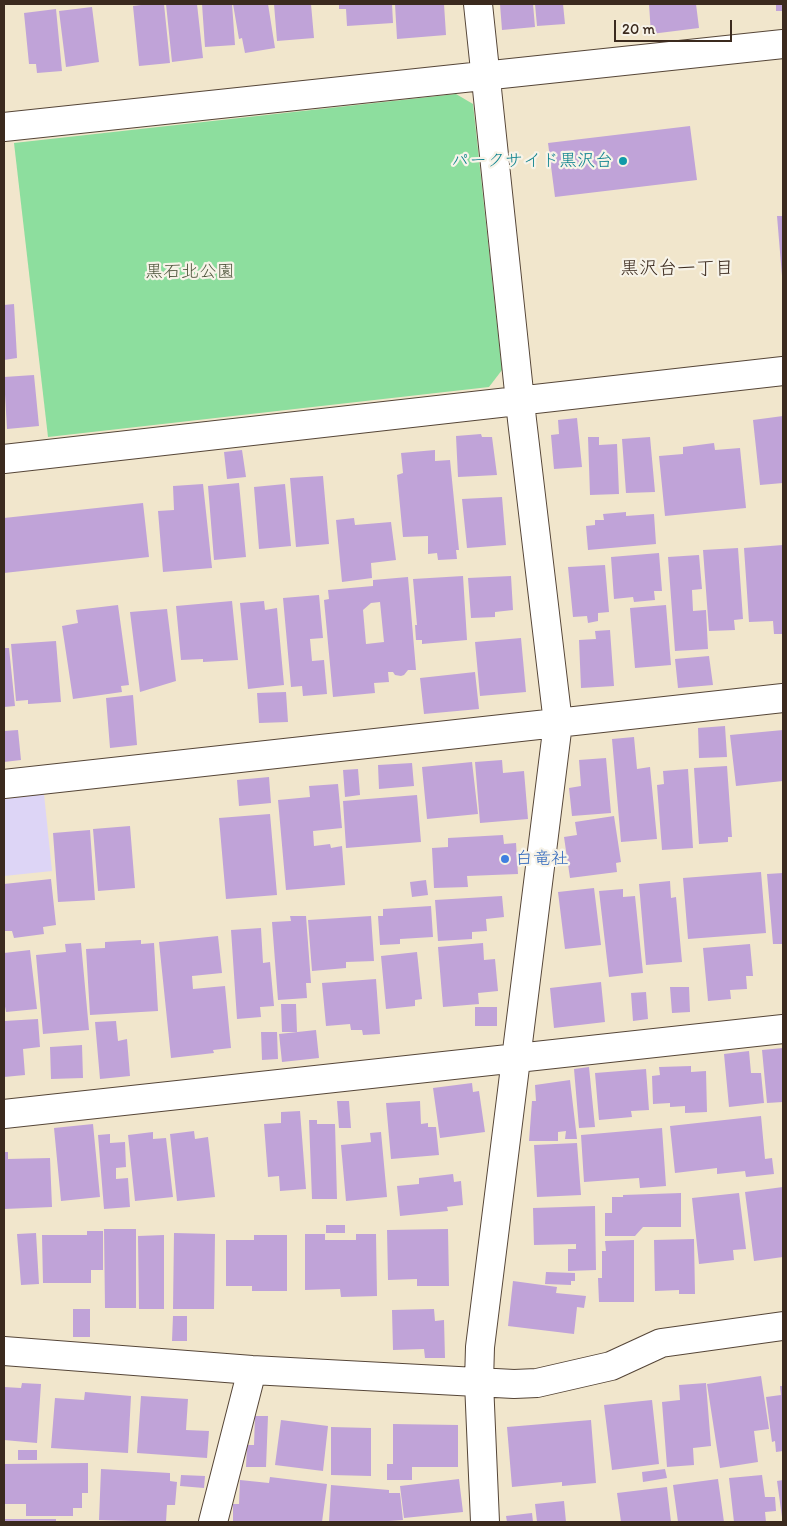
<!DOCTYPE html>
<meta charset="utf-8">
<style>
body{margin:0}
#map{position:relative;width:787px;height:1526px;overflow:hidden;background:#f1e6cc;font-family:Itim,sans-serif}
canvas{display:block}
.frame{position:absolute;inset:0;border:5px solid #3b2a1e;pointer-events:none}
.scale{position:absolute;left:614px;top:20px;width:118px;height:22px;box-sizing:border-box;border:2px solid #3b2a1e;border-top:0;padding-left:6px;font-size:15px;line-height:18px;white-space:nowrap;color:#3b2a1e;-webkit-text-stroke:4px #f7f3e8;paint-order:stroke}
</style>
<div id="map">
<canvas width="787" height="1526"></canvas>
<div class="frame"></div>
<div class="scale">20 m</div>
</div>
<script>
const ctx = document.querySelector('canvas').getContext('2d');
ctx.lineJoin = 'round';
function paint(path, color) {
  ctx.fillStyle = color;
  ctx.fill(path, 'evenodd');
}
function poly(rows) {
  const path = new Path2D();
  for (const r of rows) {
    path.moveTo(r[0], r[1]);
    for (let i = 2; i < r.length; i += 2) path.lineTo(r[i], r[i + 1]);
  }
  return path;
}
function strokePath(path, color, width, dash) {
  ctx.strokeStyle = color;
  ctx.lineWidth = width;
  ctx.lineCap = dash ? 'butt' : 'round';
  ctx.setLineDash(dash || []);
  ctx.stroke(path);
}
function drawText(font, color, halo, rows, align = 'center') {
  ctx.font = font + ' Itim,"Klee One",sans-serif';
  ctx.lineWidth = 4.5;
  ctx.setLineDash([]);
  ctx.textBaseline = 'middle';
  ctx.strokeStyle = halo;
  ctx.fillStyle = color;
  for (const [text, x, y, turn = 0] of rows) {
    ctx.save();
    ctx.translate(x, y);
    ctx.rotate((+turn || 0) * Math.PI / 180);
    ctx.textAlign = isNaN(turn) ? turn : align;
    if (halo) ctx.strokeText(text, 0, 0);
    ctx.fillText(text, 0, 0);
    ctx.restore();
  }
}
const built = poly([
 [44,794,52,871,4,876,4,799]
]);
const green = poly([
 [456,94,473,104,502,370,489,387,48,437,14,143]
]);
const building = poly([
 [149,4,164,4,170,63,139,66,133,6],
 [166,4,197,4,203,58,172,62],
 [202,4,232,4,235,45,205,47],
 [233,4,268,4,275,48,245,53,242,38,239,39],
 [274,4,311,4,314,38,277,41],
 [339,4,392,4,393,23,347,26,346,9,339,9],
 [395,4,444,4,446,35,397,39],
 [500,4,533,4,535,27,502,30],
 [535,4,563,4,565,24,537,26],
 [649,4,696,4,699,28,651,34],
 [776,4,783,4,783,11,776,11],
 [92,7,99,62,66,67,59,11],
 [56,9,62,71,37,73,36,64,29,64,24,13],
 [690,126,697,180,555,197,548,143],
 [777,216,783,216,783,276,782,276],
 [14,304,17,358,4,360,4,305],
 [34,375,39,426,7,429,4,377],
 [783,416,783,483,760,485,753,420],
 [577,418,582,467,554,469,551,435,559,434,558,420],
 [481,434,482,437,492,437,497,475,458,477,456,436],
 [588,437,599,437,599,445,617,444,619,494,590,495],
 [650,437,655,492,626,493,622,439],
 [714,443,715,450,740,448,746,508,665,516,659,456,683,454,683,447],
 [242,450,246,477,227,479,224,452],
 [435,450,435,461,450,460,459,550,456,550,457,559,438,560,437,553,428,554,428,536,403,537,397,475,403,473,401,453],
 [323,476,329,544,296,547,290,478],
 [239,483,246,557,214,560,208,486],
 [203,484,212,568,163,572,158,511,174,510,173,486],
 [285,484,291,546,259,549,254,487],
 [502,497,506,545,467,548,462,499],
 [143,503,149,557,4,573,4,518],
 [626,512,626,516,654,514,656,544,588,550,586,526,595,525,595,520,604,520,603,514],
 [354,518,355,525,391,522,396,560,371,563,372,578,342,582,336,520],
 [783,545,783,634,774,634,773,621,749,622,744,548],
 [738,548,743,619,734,620,735,630,709,631,703,550],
 [659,553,662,591,654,591,655,600,634,602,633,597,614,599,611,557],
 [699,555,702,589,692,590,693,611,706,610,708,649,675,651,668,557],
 [605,565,609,612,598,613,598,621,588,623,587,616,573,617,568,567],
 [463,576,467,640,422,644,422,640,416,640,415,625,417,625,413,579],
 [511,576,513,610,495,612,495,617,471,618,468,578],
 [408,577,416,670,408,670,404,675,401,676,395,675,393,672,388,672,389,682,374,683,375,693,333,697,324,600,329,599,328,590,373,586,373,580],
 [380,602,384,642,366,644,363,610,371,603],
 [319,595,323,638,310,639,312,661,324,660,327,694,303,696,302,686,291,687,283,598],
 [232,601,238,660,203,662,203,659,181,660,176,606],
 [264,601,265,610,277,608,284,685,248,689,240,603],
 [118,605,129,685,121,686,122,692,73,699,62,626,78,623,76,610],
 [666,605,671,665,635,668,630,608],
 [167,609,176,681,140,692,130,612],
 [610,630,614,686,581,688,579,640,596,639,595,631],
 [521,638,526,692,480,696,475,642],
 [56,641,61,702,28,704,28,700,16,701,11,644],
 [4,648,9,648,15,706,4,707],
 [709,656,713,685,678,688,675,659],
 [475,672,479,709,424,714,420,678],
 [286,692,288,722,259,723,257,693],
 [133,695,137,745,110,748,106,698],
 [725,726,727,757,699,758,698,728],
 [18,730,21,760,4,762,4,731],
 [783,730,783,781,736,786,730,735],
 [634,737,637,769,650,767,657,839,621,842,612,739],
 [606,758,611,813,572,816,569,788,581,786,579,760],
 [502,760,503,773,524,771,528,819,480,823,475,762],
 [472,762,478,814,427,819,422,767],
 [412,763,414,786,379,789,378,765],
 [727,766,732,837,728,837,728,842,699,844,694,768],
 [358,769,360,795,345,797,343,770],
 [688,769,693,848,662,850,657,785,664,784,663,771],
 [269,777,271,803,239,806,237,780],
 [338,784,342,828,313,831,314,846,330,844,331,848,342,846,345,885,286,890,278,800,310,797,309,786],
 [417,795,421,842,346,848,343,801],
 [270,814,277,895,226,899,219,818],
 [614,816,621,862,616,863,617,872,570,878,564,837,577,835,575,822],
 [130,826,135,888,98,891,93,829],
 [90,830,95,900,58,902,53,833],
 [503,835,504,844,516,843,518,874,467,876,468,887,434,888,432,848,448,847,448,838],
 [761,872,766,933,688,939,683,878],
 [783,873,783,944,773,944,767,874],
 [51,879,56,925,43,927,44,934,14,938,12,931,4,931,4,884],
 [426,880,428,895,412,897,410,882],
 [670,881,671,898,676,897,682,962,646,965,639,884],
 [594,888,601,945,565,949,558,892],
 [623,889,623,897,635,896,643,973,609,977,599,891],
 [502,896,504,917,486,919,487,931,472,932,472,939,438,941,435,900],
 [431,906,433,937,400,939,400,944,380,945,378,916,383,916,383,909],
 [290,916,306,916,311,983,306,983,307,998,278,1000,272,922,291,921],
 [371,916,374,961,346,962,346,968,312,971,308,920],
 [261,928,263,963,270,962,274,1006,260,1007,261,1017,237,1019,231,930],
 [218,936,222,973,192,976,193,989,225,986,231,1048,213,1050,214,1053,171,1058,159,942],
 [141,940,141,944,154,943,158,1011,90,1015,86,949,105,948,105,942],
 [81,943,89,1030,43,1034,36,955,66,952,65,944],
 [483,943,484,960,495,959,498,991,478,993,479,1004,443,1007,438,947],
 [750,944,753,976,746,976,747,989,730,990,731,999,708,1001,703,948],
 [30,950,37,1009,6,1012,4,1001,4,953],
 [417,952,422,999,415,1000,415,1006,386,1009,381,956],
 [376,979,380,1034,363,1035,362,1030,351,1030,350,1024,326,1026,322,983],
 [601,982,605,1022,554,1028,550,988],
 [670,987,689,987,690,1012,672,1013],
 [646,992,648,1019,633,1021,631,993],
 [281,1004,296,1004,297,1032,282,1032],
 [475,1007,497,1007,497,1026,475,1026],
 [38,1019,40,1047,23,1049,25,1075,4,1077,4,1021],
 [116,1021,118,1041,127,1039,130,1076,100,1079,95,1022],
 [316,1030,319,1058,282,1062,279,1034],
 [261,1032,277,1032,278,1059,262,1060],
 [82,1045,83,1078,51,1079,50,1047],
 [783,1048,783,1102,767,1103,762,1050],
 [749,1051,751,1073,761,1073,764,1103,729,1107,724,1054],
 [691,1066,691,1072,706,1071,707,1112,685,1113,685,1106,670,1107,670,1103,653,1104,652,1076,660,1075,659,1067],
 [589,1067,595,1127,579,1128,574,1069],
 [646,1069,649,1110,631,1111,632,1117,599,1120,595,1073],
 [570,1080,577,1139,565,1139,566,1131,558,1132,558,1141,529,1141,532,1101,536,1101,535,1085],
 [472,1083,473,1092,479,1091,485,1132,440,1138,433,1088],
 [337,1101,349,1101,351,1128,339,1128],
 [420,1101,421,1124,428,1123,428,1127,436,1127,439,1155,391,1159,386,1103],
 [300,1111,306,1189,280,1191,279,1176,268,1177,264,1124,281,1123,281,1112],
 [761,1116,765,1159,772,1158,774,1174,746,1177,745,1171,717,1174,717,1168,675,1173,670,1126],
 [309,1120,317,1120,317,1124,335,1124,337,1199,312,1199],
 [93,1124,100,1197,61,1201,54,1128],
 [662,1128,666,1186,640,1188,639,1178,584,1182,581,1135],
 [194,1131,195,1139,208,1137,215,1197,177,1201,170,1134],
 [153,1132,153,1139,166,1138,173,1197,135,1201,128,1135],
 [381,1132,387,1197,346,1201,341,1145,371,1142,370,1133],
 [110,1134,110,1143,125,1142,126,1167,116,1168,116,1179,128,1178,130,1207,104,1209,98,1135],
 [577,1143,581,1195,537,1197,534,1145],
 [4,1152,8,1152,8,1159,50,1158,52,1207,4,1209],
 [453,1174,454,1182,461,1181,463,1205,447,1207,448,1211,400,1216,397,1186,419,1184,419,1178],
 [783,1187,783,1257,754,1261,745,1192],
 [681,1193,681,1227,643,1227,635,1236,605,1236,605,1213,612,1213,612,1197,623,1197,623,1195],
 [739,1193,746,1249,733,1250,734,1260,699,1264,692,1198],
 [595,1206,596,1270,568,1271,568,1249,576,1249,576,1244,534,1245,533,1208],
 [326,1225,345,1225,345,1233,326,1233],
 [104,1229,136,1229,136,1308,105,1308],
 [448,1229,449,1286,417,1286,417,1279,388,1280,387,1230],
 [87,1231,103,1231,103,1270,91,1270,91,1283,43,1283,42,1235,87,1235],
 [36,1233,39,1284,21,1285,17,1234],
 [174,1233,215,1234,214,1309,173,1309],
 [305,1234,325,1234,325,1240,356,1240,356,1234,376,1234,377,1296,341,1297,340,1289,305,1290],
 [164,1235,164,1309,139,1309,138,1236],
 [254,1235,287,1235,287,1291,252,1291,252,1286,226,1286,226,1240,254,1240],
 [694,1239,695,1294,679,1294,679,1290,655,1291,654,1240],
 [634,1240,634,1302,599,1302,598,1278,602,1278,602,1251,606,1251,605,1241],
 [546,1272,575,1273,575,1281,571,1281,571,1285,545,1284],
 [513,1281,557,1287,556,1293,586,1296,584,1308,577,1307,574,1334,508,1326],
 [73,1309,90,1309,90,1337,73,1337],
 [434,1309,435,1321,444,1320,445,1358,425,1358,424,1349,393,1350,392,1310],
 [173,1316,187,1316,187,1341,172,1341],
 [761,1376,769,1429,754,1431,758,1462,720,1468,707,1384],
 [22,1383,41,1384,37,1443,4,1440,4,1387,21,1388],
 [706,1383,711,1446,693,1448,694,1465,667,1467,662,1402,680,1400,679,1385],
 [780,1386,783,1386,783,1451,776,1452,775,1441,772,1442,766,1397,781,1395],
 [85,1392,131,1396,128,1453,51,1448,55,1398,84,1400],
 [141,1396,188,1399,186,1430,209,1431,207,1458,137,1453],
 [652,1400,659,1464,612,1470,604,1405],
 [255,1416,268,1416,266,1467,246,1467,247,1445,254,1445],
 [281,1420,328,1426,323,1471,275,1465],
 [591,1420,596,1483,562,1486,562,1482,512,1487,507,1427],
 [393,1424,458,1425,458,1467,412,1467,412,1480,387,1480,387,1464,393,1464],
 [331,1427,371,1428,371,1476,331,1475],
 [18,1450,37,1450,37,1460,18,1460],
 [88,1463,88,1493,82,1493,82,1508,73,1508,73,1516,26,1516,26,1504,4,1504,4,1464],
 [101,1469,170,1473,170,1481,177,1482,175,1505,167,1505,166,1522,99,1520],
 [665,1469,667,1478,643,1482,642,1472],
 [181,1475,205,1476,204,1488,180,1486],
 [762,1475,765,1497,775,1497,776,1511,765,1512,766,1522,734,1522,729,1478],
 [270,1477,327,1484,322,1522,233,1522,233,1504,239,1504,240,1480,269,1483],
 [459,1479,463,1512,404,1518,400,1486],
 [718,1479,724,1522,678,1522,673,1485],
 [783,1480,783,1517,782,1517,777,1481],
 [331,1485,389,1490,389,1493,400,1493,403,1520,375,1522,329,1522],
 [667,1487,671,1522,621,1522,617,1493],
 [564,1501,566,1522,537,1522,535,1504],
 [532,1513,533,1522,507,1522,506,1516],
 [4,1519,56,1519,56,1522,4,1522]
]);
const street = poly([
 [478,4,522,420,558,723,480,1347,479,1382,485,1522],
 [4,127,783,44],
 [4,459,783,371],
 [4,784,783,698],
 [4,1114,783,1029],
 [4,1351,252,1370,514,1384,537,1383,611,1366,661,1343,783,1326],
 [213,1522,252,1370]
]);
const markers = [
 [623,161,5,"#0f9aa8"],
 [505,859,5,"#3f7fe0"]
];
const cultureNames = [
 ["パークサイド黒沢台",613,161]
];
const parkNames = [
 ["黒石北公園",190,272]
];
const shopNames = [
 ["白竜社",515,859]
];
const neighbourhoodNames = [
 ["黒沢台一丁目",677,269]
];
paint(built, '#ddd5f6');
paint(green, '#8dde9e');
paint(building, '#c0a3d8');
strokePath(street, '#564638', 30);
strokePath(street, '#fff', 28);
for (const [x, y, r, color] of markers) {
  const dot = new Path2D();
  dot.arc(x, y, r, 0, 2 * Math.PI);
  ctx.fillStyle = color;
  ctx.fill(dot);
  strokePath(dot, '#f7f3e8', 2);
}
drawText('18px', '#0d838f', '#f7f3e8', cultureNames, 'right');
drawText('18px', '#50573e', '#f7f3e8', parkNames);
drawText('18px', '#366cbe', '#f7f3e8', shopNames, 'left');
drawText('19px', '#3b2a1e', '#f7f3e8', neighbourhoodNames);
</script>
